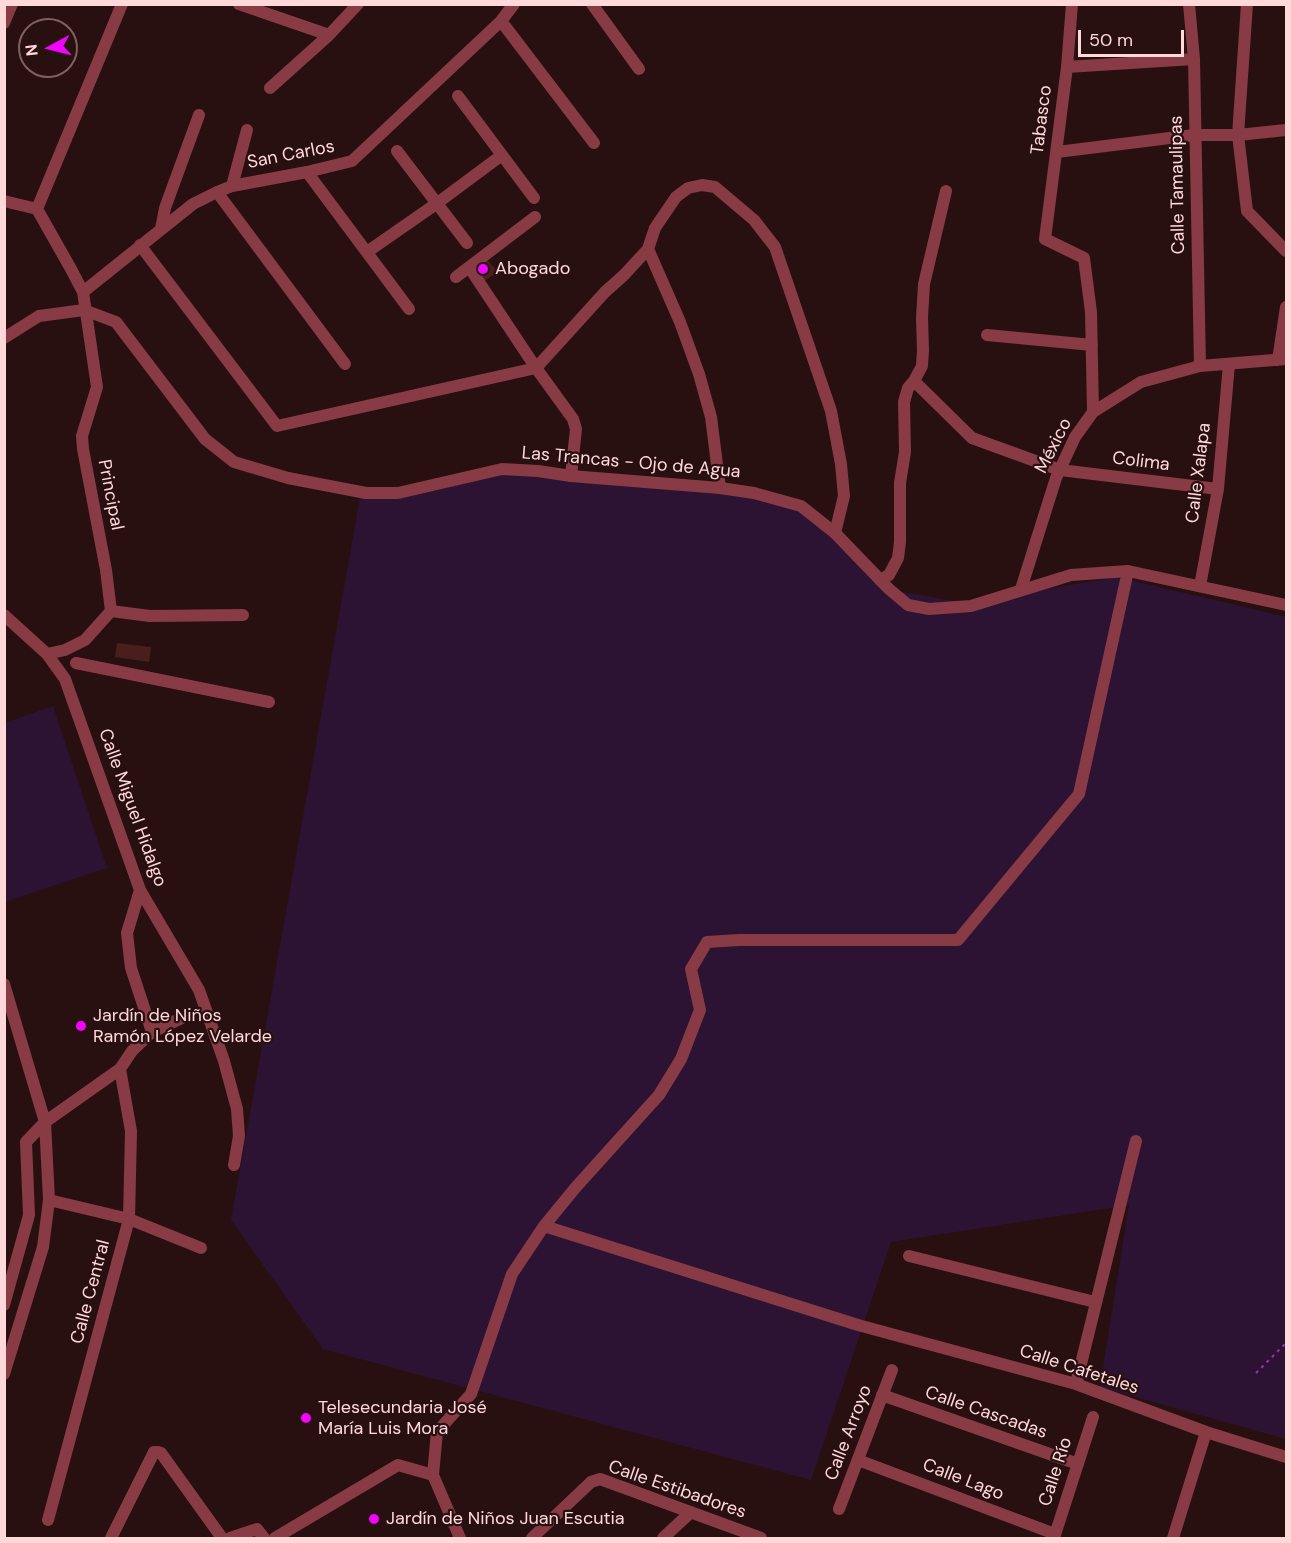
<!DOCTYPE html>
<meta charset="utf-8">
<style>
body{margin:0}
#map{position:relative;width:1291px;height:1543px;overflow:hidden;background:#291010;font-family:"DM Sans",sans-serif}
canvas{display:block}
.frame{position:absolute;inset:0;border:6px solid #ffd8da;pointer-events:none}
.north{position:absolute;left:18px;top:18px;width:60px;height:60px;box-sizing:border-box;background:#291010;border:2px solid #7f6061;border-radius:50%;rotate:263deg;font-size:16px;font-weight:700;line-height:24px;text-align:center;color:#ffd8da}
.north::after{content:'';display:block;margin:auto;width:21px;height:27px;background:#f204ff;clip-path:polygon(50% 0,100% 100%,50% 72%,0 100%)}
.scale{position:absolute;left:1078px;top:30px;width:106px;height:27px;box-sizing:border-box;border:3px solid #ffd8da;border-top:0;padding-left:8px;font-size:18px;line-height:21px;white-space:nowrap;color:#ffd8da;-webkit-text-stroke:4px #291010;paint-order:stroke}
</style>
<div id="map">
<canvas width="1291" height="1543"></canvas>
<div class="frame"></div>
<div class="north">N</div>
<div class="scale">50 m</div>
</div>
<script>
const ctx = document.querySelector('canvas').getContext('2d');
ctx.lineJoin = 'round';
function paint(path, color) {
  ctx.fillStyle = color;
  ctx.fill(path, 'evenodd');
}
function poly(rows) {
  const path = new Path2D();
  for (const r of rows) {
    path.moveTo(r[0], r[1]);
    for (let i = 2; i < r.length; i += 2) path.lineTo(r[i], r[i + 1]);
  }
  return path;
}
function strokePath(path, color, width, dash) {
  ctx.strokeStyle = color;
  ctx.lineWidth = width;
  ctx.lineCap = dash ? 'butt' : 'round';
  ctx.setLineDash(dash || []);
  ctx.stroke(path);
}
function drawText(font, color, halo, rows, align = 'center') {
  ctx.font = font + ' "DM Sans",sans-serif';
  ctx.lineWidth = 4.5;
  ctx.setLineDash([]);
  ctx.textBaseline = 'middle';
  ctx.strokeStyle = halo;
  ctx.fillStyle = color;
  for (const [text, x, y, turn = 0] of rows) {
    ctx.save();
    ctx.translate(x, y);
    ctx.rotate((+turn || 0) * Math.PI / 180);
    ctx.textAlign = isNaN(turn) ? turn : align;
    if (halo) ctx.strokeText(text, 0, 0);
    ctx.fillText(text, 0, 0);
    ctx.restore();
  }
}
const green = poly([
 [518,464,793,504,892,590,965,603,1117,577,1286,617,1286,1439,1100,1387,1129,1205,891,1242,811,1480,323,1349,231,1220,360,498],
 [53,706,107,868,5,902,5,723]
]);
const building = poly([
 [484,256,498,272,480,284,469,267],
 [117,643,151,647,149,662,115,657]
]);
const path = poly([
 [1256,1373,1286,1343]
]);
const minor = poly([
 [239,4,329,35],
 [592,4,639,69],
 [1072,4,1067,67,1045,239,1084,258,1091,312,1093,412],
 [1189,4,1194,59,1200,366],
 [1247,4,1238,135,1247,211,1286,251],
 [501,21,594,143],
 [4,23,12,4],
 [1067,67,1194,59],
 [270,88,329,35,358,4],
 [458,96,534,198],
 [397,151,467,243],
 [1057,152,1194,135,1238,135,1286,130],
 [307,172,409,309],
 [232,186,247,130],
 [217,192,345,364],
 [4,201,37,209,71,269,83,292,97,387,82,436,83,449,106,570,111,611,85,640,65,650,47,654],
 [37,209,122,4],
 [161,229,165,208,199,115],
 [140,245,277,426,536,368,605,292,624,275,648,249,655,228,676,197,688,188,702,185,715,187,754,220,775,247,831,411,841,464,844,496,835,533],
 [648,249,680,322,699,374,711,417,720,488],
 [367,252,436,204,502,155],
 [469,267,536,368,573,419,576,429,571,476],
 [456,277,535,217],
 [83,292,193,204,217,192,232,186,307,172,352,161,501,21,514,4],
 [987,335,1092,345],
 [1278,360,1286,307],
 [914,381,972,438,1060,470,1218,489],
 [880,580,889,575,898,558,900,542,900,483,905,452,904,402,908,388,914,381,922,366,923,350,922,318,924,284,946,191],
 [1200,586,1218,489,1229,364],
 [1021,589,1056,478,1075,437,1093,412,1141,382,1200,366,1286,359],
 [111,611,150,616,243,615],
 [4,615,47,654,65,679,140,890,199,990,224,1061,237,1109,239,1136,234,1165],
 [76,663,269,702],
 [4,984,45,1122,26,1142,29,1215,4,1305],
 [152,1032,188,1015],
 [49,1200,129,1219,201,1248],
 [544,1226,858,1325,1076,1384,1206,1432,1286,1457],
 [909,1256,1095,1302],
 [4,1374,43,1247,49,1200,45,1122,120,1069,132,1051,152,1032,131,968,127,933,140,890],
 [1076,1384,1136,1141],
 [882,1395,1078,1464],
 [858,1460,1055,1534],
 [433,1475,437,1432,471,1394,512,1274,544,1226,576,1187,659,1095,681,1059,700,1010,691,969,707,942,739,940,958,940,1079,794,1128,571],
 [839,1509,892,1370],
 [48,1520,129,1219,131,1131,120,1069],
 [111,1538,154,1452,158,1452,161,1453,222,1538],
 [230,1538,257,1529,264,1538],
 [275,1538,398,1465,433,1475,460,1538],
 [532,1538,591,1482,600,1479,761,1538],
 [663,1538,691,1512],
 [1054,1538,1093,1417],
 [1173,1538,1206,1432]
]);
const tertiary = poly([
 [4,338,39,316,84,310,116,322,205,439,234,462,288,478,366,493,398,493,502,469,538,471,571,476,720,488,754,493,801,506,835,533,889,589,908,605,929,609,971,606,1071,575,1128,571,1286,605]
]);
const markers = [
 [483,269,6,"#f204ff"],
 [81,1026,6,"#f204ff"],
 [306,1418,6,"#f204ff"],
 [374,1519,6,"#f204ff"]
];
const streetNames = [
 ["Tabasco",1042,120,-83],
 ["San Carlos",291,155,-11],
 ["Calle Tamaulipas",1178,185,-91],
 ["México",1054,446,-63],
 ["Colima",1141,462,7],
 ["Las Trancas - Ojo de Agua",631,463,5],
 ["Calle Xalapa",1199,473,-83],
 ["Principal",110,495,79],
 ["Calle Miguel Hidalgo",132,808,70],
 ["Calle Central",91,1292,-75],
 ["Calle Cafetales",1079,1370,18],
 ["Calle Cascadas",986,1413,19],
 ["Calle Arroyo",849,1433,-69],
 ["Calle Río",1056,1472,-72],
 ["Calle Lago",963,1480,21],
 ["Calle Estibadores",677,1490,19]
];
const poiNames = [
 ["Abogado",495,269],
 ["Jardín de Niños",93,1016],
 ["Ramón López Velarde",93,1037],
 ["Telesecundaria José",318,1408],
 ["María Luis Mora",318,1429],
 ["Jardín de Niños Juan Escutia",386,1519]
];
paint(green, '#2d1333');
paint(building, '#4a1e1c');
strokePath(path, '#9e2fbc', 2, [3, 4.5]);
strokePath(minor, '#883b44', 12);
strokePath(tertiary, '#883b44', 12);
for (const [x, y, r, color] of markers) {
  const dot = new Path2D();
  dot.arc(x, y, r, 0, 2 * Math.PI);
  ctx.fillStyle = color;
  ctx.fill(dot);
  strokePath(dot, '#291010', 2);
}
drawText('18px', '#ffd8da', '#291010', streetNames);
drawText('18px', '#ffd8da', '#291010', poiNames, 'left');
</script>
